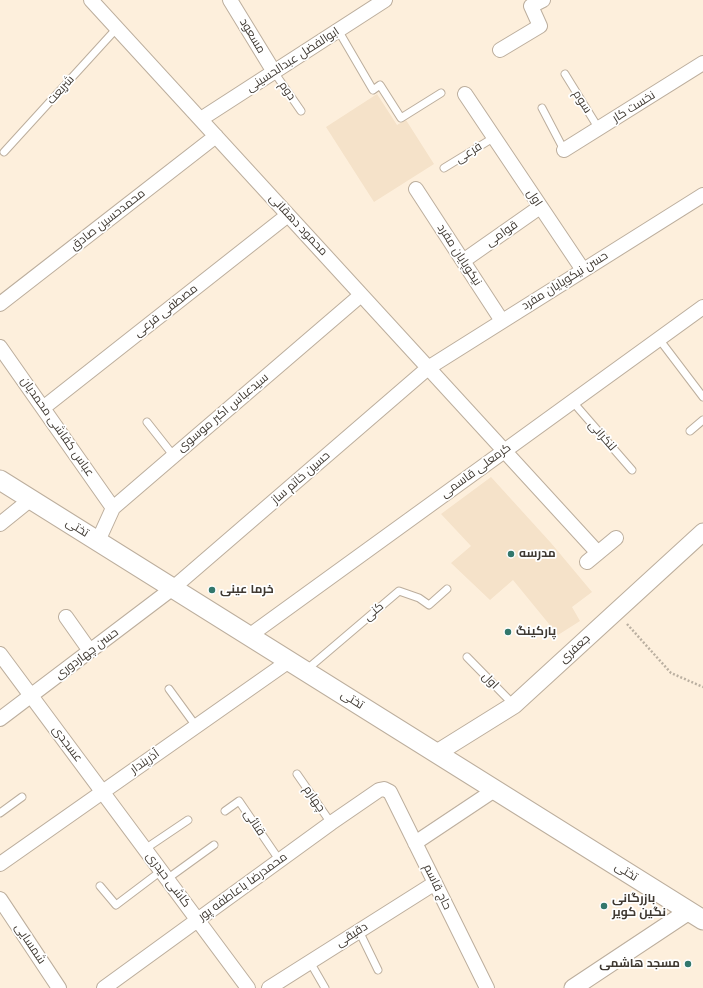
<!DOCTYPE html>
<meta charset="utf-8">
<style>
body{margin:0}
canvas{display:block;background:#fdefdc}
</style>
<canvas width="703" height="988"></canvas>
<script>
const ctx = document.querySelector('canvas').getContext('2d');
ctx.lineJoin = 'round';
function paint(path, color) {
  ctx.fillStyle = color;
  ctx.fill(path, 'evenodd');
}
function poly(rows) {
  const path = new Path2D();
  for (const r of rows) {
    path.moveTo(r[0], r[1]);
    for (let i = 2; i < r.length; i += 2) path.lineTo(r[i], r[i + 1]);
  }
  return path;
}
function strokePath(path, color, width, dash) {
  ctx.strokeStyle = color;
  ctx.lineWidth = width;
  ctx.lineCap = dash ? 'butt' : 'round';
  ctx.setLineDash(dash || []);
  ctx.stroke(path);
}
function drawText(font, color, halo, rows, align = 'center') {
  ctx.font = font + ' "Varela Round",Cairo,sans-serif';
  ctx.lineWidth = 3.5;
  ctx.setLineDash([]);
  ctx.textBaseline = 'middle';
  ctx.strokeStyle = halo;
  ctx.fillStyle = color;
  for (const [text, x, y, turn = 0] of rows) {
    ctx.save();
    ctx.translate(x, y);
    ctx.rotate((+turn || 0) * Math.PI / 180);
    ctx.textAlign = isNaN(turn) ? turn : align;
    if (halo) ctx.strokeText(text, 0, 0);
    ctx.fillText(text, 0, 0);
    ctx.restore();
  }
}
const built = poly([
 [377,94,397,125,406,120,434,164,374,202,326,127],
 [491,477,551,543,592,592,572,607,580,621,558,635,513,580,490,600,451,563,471,546,441,514]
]);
const path = poly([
 [627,624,671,673,703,687]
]);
const service = poly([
 [338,30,373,90,380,85,401,118,441,93],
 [274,72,301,111],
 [565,74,599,129],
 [542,108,564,150],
 [4,152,117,28],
 [444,168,493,138],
 [659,339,703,397],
 [572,401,632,470],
 [147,422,173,455],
 [690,431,703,420],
 [467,657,514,705],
 [305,671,399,591,419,598,429,605,447,589],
 [169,689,196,726],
 [297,774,331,823],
 [225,811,239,801,280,861],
 [0,813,22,797],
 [145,849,188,820],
 [167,879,214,845],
 [100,886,116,905,161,871],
 [359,931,378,970],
 [310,962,325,988]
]);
const minor = poly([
 [91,0,598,553],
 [230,0,274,72],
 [500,50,540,26,531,6,543,0],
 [465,94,583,270],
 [201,119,385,0],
 [564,150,703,63],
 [416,189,502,321],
 [463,261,540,207],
 [0,304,216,136],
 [0,347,113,508],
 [43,408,288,215],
 [0,524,31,499],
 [98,541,113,508,361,295],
 [587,562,616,538],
 [66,617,90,651],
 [249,636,703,307],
 [0,654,248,988],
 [0,719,173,588,428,368,703,195],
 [415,843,496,789],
 [0,864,289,661],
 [0,899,59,988],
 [104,988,331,823,379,790,384,789,390,792,487,988],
 [269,988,435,883]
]);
const tertiary = poly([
 [437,753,514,705,703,532],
 [573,988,689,911]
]);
const secondary = poly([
 [0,480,703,920]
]);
const markers = [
 [511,554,4,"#32776c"],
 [212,590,4,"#32776c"],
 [508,632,4,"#32776c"],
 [604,906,4,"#32776c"],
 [688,964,4,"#32776c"]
];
const streetNames = [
 ["مسعود",252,36,59],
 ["ابوالفضل عبدالحسینی",293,60,-33],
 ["شریعت",61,90,-48],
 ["دوم",287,91,55],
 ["سوم",582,102,58],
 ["نخست کار",634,107,-32],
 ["فرعی",469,153,-32],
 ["اول",534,198,56],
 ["محمدحسین صادق",108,220,-38],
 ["محمود دهقانی",298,225,47],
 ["قوامی",502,234,-35],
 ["نیکوپایان مفرد",459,255,57],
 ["حسن نیکوپایان مفرد",565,281,-32],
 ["مصطفی فرعی",166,311,-38],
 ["سیدعباس اکبر موسوی",223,413,-40],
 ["عباس کفاشی محمدیان",57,427,55],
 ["لنکرانی",602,436,49],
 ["کرمعلی قاسمی",476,471,-36],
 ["حسین خاتم ساز",301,478,-41],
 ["تختی",77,528,32],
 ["کنی",374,612,-40],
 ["جعفری",575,649,-42],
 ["حسن چهاردوری",87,654,-37],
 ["اول",490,681,46],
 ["تختی",352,700,32],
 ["عسجدی",67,744,53],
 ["آذرپندار",145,762,-35],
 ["چهارم",314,799,55],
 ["قنائی",254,823,56],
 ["تختی",626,872,32],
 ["کاشی حیدری",168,880,53],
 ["محمدرضا باعاطفه پور",243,887,-36],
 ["حاج قاسم",437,887,64],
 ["دقیقی",352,935,-32],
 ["شمسایی",30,944,56]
];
const poiNames = [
 ["مدرسه",519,554],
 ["خرما عینی",220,590],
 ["پارکینگ",516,632],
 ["بازرگانی",612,899],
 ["نگین کویر",612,913],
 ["مسجد هاشمی",680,964,"right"]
];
paint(built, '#f5e2c9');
strokePath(service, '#bcae9d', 9);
strokePath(minor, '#bcae9d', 16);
strokePath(tertiary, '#bcae9d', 19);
strokePath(secondary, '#bcae9d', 21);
strokePath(path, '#bbb0a1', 2.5, [2, 2]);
strokePath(service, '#fff', 7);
strokePath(minor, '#fff', 14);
strokePath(tertiary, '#fff', 17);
strokePath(secondary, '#fff', 19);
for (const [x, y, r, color] of markers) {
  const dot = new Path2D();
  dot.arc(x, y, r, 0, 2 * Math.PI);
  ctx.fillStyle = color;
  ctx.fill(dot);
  strokePath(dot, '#fff', 1.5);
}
drawText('12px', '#3f3932', '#fff', streetNames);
drawText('bold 12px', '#3f3932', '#fff', poiNames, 'left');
</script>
